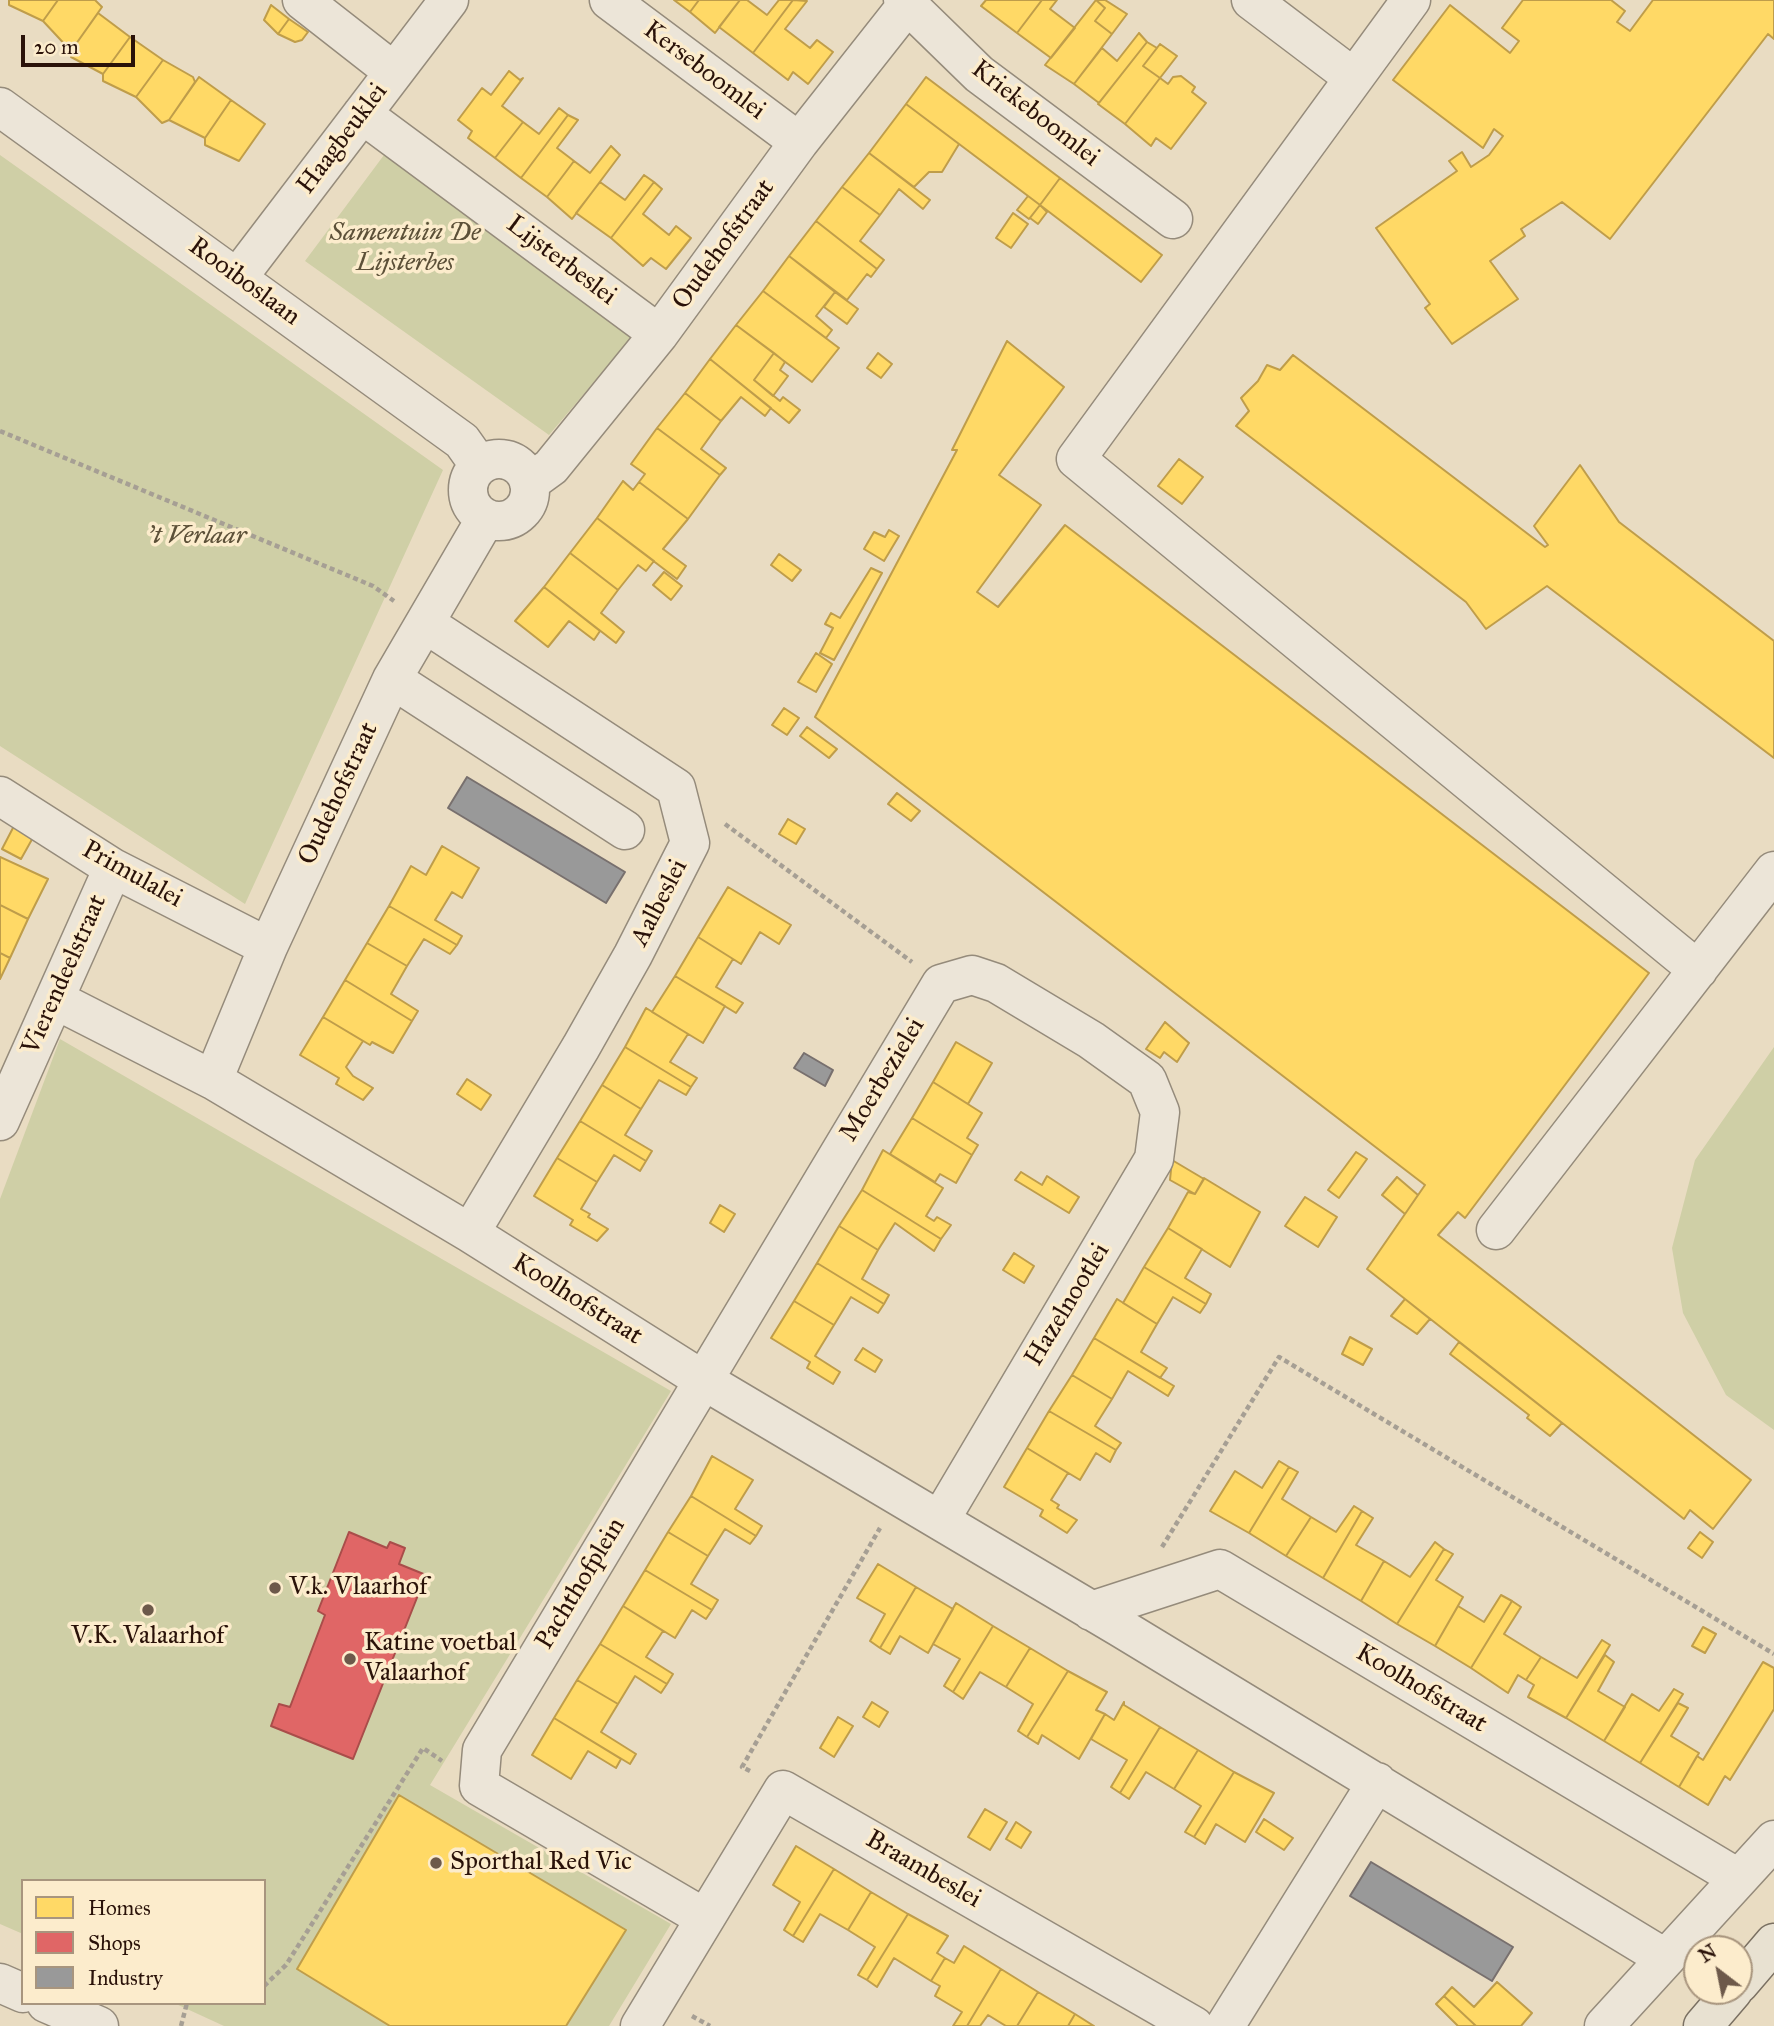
<!DOCTYPE html>
<style>
body{margin:0}
#map{position:relative;width:1774px;height:2026px;overflow:hidden;background:#e9dcc2;font-family:"IM FELL Great Primer",serif}
canvas{display:block}
.legend{position:absolute;left:21px;top:1879px;width:245px;height:126px;box-sizing:border-box;background:#fceccc;border:2px solid #a8957e;margin:0;padding:9px 12px;list-style:none;font-size:21px;color:#2a1209}
.legend li{display:flex;align-items:center;gap:14px;height:35px}
.legend b{width:35px;border:2px solid #a8957e}
.north{position:absolute;left:1683px;top:1935px;width:70px;height:70px;box-sizing:border-box;background:#fceccc;border:2px solid #a8957e;border-radius:50%;rotate:328deg;font-size:19px;font-weight:700;line-height:28px;text-align:center;color:#2a1209}
.north::after{content:'';display:block;margin:auto;width:24px;height:32px;background:#6d594a;clip-path:polygon(50% 0,100% 100%,50% 72%,0 100%)}
.scale{position:absolute;left:21px;top:35px;width:114px;height:32px;box-sizing:border-box;border:4px solid #2a1209;border-top:0;padding-left:9px;font-size:21px;line-height:24px;white-space:nowrap;color:#2a1209;-webkit-text-stroke:5px #fceccc;paint-order:stroke}
</style>
<div id="map">
<canvas width="1774" height="2026"></canvas>
<ul class="legend">
<li><b style="height:19px;background:#ffd966"></b>Homes</li>
<li><b style="height:19px;background:#e06666"></b>Shops</li>
<li><b style="height:19px;background:#999"></b>Industry</li>
</ul>
<div class="north">N</div>
<div class="scale">20 m</div>
</div>
<script>
const ctx = document.querySelector('canvas').getContext('2d');
ctx.lineJoin = 'round';
function paint(path, color) {
  ctx.fillStyle = color;
  ctx.fill(path, 'evenodd');
}
function poly(rows) {
  const path = new Path2D();
  for (const r of rows) {
    if (r.length === 3) {
      path.moveTo(r[0] + r[2], r[1]);
      path.arc(r[0], r[1], r[2], 0, 2 * Math.PI);
      continue;
    }
    path.moveTo(r[0], r[1]);
    for (let i = 2; i < r.length; i += 2) path.lineTo(r[i], r[i + 1]);
  }
  return path;
}
function strokePath(path, color, width, dash) {
  ctx.strokeStyle = color;
  ctx.lineWidth = width;
  ctx.lineCap = dash ? 'butt' : 'round';
  ctx.setLineDash(dash || []);
  ctx.stroke(path);
}
function drawText(font, color, halo, rows, align = 'center') {
  ctx.font = font + ' "IM FELL Great Primer",serif';
  ctx.lineWidth = 7;
  ctx.setLineDash([]);
  ctx.textBaseline = 'middle';
  ctx.strokeStyle = halo;
  ctx.fillStyle = color;
  for (const [text, x, y, turn = 0] of rows) {
    ctx.save();
    ctx.translate(x, y);
    ctx.rotate((+turn || 0) * Math.PI / 180);
    ctx.textAlign = isNaN(turn) ? turn : align;
    if (halo) ctx.strokeText(text, 0, 0);
    ctx.fillText(text, 0, 0);
    ctx.restore();
  }
}
const green = poly([
 [387,151,634,335,549,435,305,261],
 [0,155,443,470,245,904,0,746],
 [60,1039,671,1391,430,1785,671,1924,609,2026,224,2026,174,2003,264,2003,264,1881,23,1881,23,1934,0,1924,0,1199],
 [1774,1047,1774,1430,1726,1395,1683,1313,1672,1248,1695,1160]
]);
const homes = poly([
 [9,0,58,0,43,21,9,5,9,0],
 [58,0,95,0,102,7,71,51,43,21,58,0],
 [674,0,699,0,690,12,674,0],
 [699,0,740,0,715,33,690,12,699,0],
 [740,0,747,0,767,15,779,0,793,0,753,53,719,27,740,0],
 [793,0,807,1,785,29,810,48,817,40,833,52,808,84,793,72,788,80,753,53,793,0],
 [986,0,1042,0,1017,33,981,6,986,0],
 [1042,0,1057,0,1050,9,1075,28,1051,58,1017,33,1042,0],
 [1096,0,1105,0,1127,14,1112,34,1095,21,1105,8,1096,0],
 [1096,0,1105,8,1095,21,1112,34,1074,84,1045,65,1096,0],
 [1523,0,1611,0,1625,11,1617,22,1630,31,1653,0,1774,0,1774,39,1768,34,1610,239,1562,202,1521,229,1525,236,1490,261,1518,299,1452,344,1425,308,1430,304,1376,228,1457,171,1449,161,1462,152,1471,167,1489,155,1503,136,1494,129,1483,148,1393,80,1450,5,1510,53,1519,41,1502,28,1523,0],
 [271,5,289,19,278,34,264,20,271,5],
 [98,13,130,37,103,74,71,57,71,51,98,13],
 [289,19,308,32,302,40,295,42,278,34,289,19],
 [1139,33,1147,42,1099,103,1074,84,1102,48,1117,61,1139,33],
 [130,37,163,60,136,97,103,81,103,74,130,37],
 [1147,42,1157,48,1143,66,1160,78,1125,124,1098,104,1147,42],
 [1160,44,1177,56,1160,78,1143,66,1160,44],
 [163,60,193,77,195,82,169,120,162,123,136,97,163,60],
 [509,71,520,80,523,78,502,106,523,122,495,158,468,138,472,131,458,120,482,88,491,95,509,71],
 [1181,76,1195,87,1192,92,1206,103,1171,149,1156,138,1151,146,1125,124,1160,78,1168,84,1173,77,1181,76],
 [199,77,231,100,205,138,169,120,199,77],
 [926,77,1060,178,1040,205,906,104,926,77],
 [231,100,265,124,239,161,205,145,205,138,231,100],
 [906,104,959,144,942,172,929,172,914,187,869,153,906,104],
 [559,108,568,115,521,178,495,158,523,122,539,134,559,108],
 [568,115,578,120,557,148,574,161,547,197,521,178,568,115],
 [611,146,620,155,572,219,547,197,574,161,590,173,611,146],
 [869,153,930,200,923,209,899,189,880,215,842,187,869,153],
 [644,175,654,182,611,238,576,213,600,182,625,200,644,175],
 [1060,178,1162,255,1141,282,1040,205,1060,178],
 [654,182,662,189,643,214,669,235,676,226,691,238,666,269,651,258,643,266,611,238,654,182],
 [842,187,880,215,860,241,884,260,877,269,816,221,842,187],
 [1028,196,1040,205,1029,219,1017,210,1028,196],
 [1040,205,1047,212,1038,224,1030,218,1040,205],
 [1013,213,1028,224,1011,248,996,238,1013,213],
 [816,221,877,269,871,277,867,274,847,300,789,256,816,221],
 [789,256,835,292,816,316,832,330,826,338,763,291,789,256],
 [763,291,839,348,812,382,736,325,763,291],
 [835,292,858,309,847,324,824,307,835,292],
 [736,325,774,353,754,380,780,401,783,397,800,410,789,423,710,359,736,325],
 [1007,341,1064,387,999,475,1041,505,977,592,998,607,1065,525,1649,973,1465,1218,1458,1212,1438,1235,1751,1480,1713,1529,1690,1510,1684,1519,1367,1269,1425,1185,815,717,957,450,952,450,1007,341],
 [774,353,785,362,780,370,788,376,773,396,754,380,774,353],
 [878,353,892,364,881,378,867,368,878,353],
 [1293,355,1545,547,1548,545,1534,526,1580,465,1619,522,1774,641,1774,758,1547,586,1486,629,1466,602,1236,426,1249,411,1241,398,1258,381,1267,365,1280,370,1293,355],
 [710,359,771,408,765,416,741,397,721,421,685,393,710,359],
 [685,393,721,421,701,449,726,468,720,475,657,428,685,393],
 [657,428,720,475,688,519,639,482,645,474,631,464,657,428],
 [1179,459,1203,477,1182,504,1158,486,1179,459],
 [623,481,633,490,639,482,688,519,663,549,686,566,677,579,597,518,623,481],
 [597,518,654,561,646,571,638,565,618,590,570,553,597,518],
 [889,530,899,536,884,561,864,549,874,532,885,537,889,530],
 [570,553,618,590,601,613,624,632,616,643,544,587,570,553],
 [779,554,801,570,792,581,771,565,779,554],
 [871,568,882,573,834,660,820,653,833,628,825,624,831,613,840,618,871,568],
 [664,572,682,586,671,600,653,585,664,572],
 [544,587,600,631,594,640,569,621,548,647,515,621,544,587],
 [816,653,832,664,816,692,798,682,816,653],
 [784,708,799,718,787,735,772,725,784,708],
 [807,727,837,749,829,758,800,736,807,727],
 [897,793,920,811,911,821,888,804,897,793],
 [788,819,805,829,796,844,779,834,788,819],
 [15,824,35,834,21,859,2,849,15,824],
 [442,846,479,868,462,898,452,892,435,920,462,936,457,945,389,906,411,866,426,875,442,846],
 [0,857,48,879,28,919,0,905,0,857],
 [728,887,791,925,779,944,760,932,741,964,698,937,728,887],
 [0,905,28,919,10,958,0,953,0,905],
 [389,906,457,945,450,954,424,939,407,966,367,943,389,906],
 [698,937,733,959,716,987,743,1003,736,1013,675,976,698,937],
 [367,943,407,966,391,994,418,1011,412,1021,345,980,367,943],
 [0,953,10,958,0,979,0,953],
 [675,976,725,1006,703,1043,652,1012,675,976],
 [345,980,412,1021,393,1053,372,1042,370,1045,323,1017,345,980],
 [646,1008,688,1034,670,1062,697,1078,691,1087,625,1047,646,1008],
 [323,1017,363,1041,346,1067,353,1076,373,1088,363,1100,336,1084,339,1078,300,1055,323,1017],
 [1165,1022,1189,1043,1177,1062,1164,1052,1160,1058,1146,1049,1165,1022],
 [956,1042,992,1063,968,1104,933,1082,956,1042],
 [625,1047,691,1087,686,1095,659,1080,641,1109,602,1085,625,1047],
 [467,1079,491,1095,481,1110,457,1094,467,1079],
 [933,1082,982,1113,967,1138,978,1145,972,1155,912,1118,933,1082],
 [602,1085,641,1109,625,1135,652,1151,646,1161,580,1121,602,1085],
 [912,1118,972,1155,956,1183,940,1174,935,1182,890,1154,912,1118],
 [580,1121,646,1161,640,1171,614,1155,597,1182,557,1158,580,1121],
 [883,1150,943,1188,926,1216,934,1221,937,1217,951,1225,941,1239,862,1190,883,1150],
 [1356,1152,1367,1159,1339,1198,1328,1190,1356,1152],
 [557,1158,597,1182,581,1209,590,1214,588,1217,608,1229,597,1241,570,1225,573,1220,534,1196,557,1158],
 [1172,1160,1204,1179,1195,1194,1170,1180,1172,1160],
 [1021,1172,1042,1185,1047,1176,1079,1197,1069,1213,1015,1180,1021,1172],
 [1397,1177,1418,1195,1405,1214,1382,1195,1397,1177],
 [1204,1178,1260,1212,1230,1267,1168,1228,1188,1192,1195,1194,1204,1178],
 [862,1190,941,1239,934,1251,895,1223,878,1250,839,1226,862,1190],
 [1305,1197,1337,1217,1318,1247,1285,1226,1305,1197],
 [720,1205,735,1214,724,1232,710,1223,720,1205],
 [839,1226,878,1250,862,1279,889,1295,884,1304,817,1263,839,1226],
 [1168,1228,1202,1249,1185,1278,1211,1294,1206,1304,1144,1267,1168,1228],
 [1014,1253,1034,1266,1024,1283,1003,1270,1014,1253],
 [817,1263,884,1304,878,1313,851,1297,834,1325,794,1301,817,1263],
 [1144,1267,1206,1304,1200,1313,1173,1297,1157,1324,1123,1303,1144,1267],
 [1117,1299,1157,1324,1141,1352,1167,1368,1160,1378,1094,1338,1117,1299],
 [1405,1299,1430,1319,1417,1334,1391,1316,1405,1299],
 [794,1301,834,1325,815,1356,840,1372,833,1384,807,1368,810,1362,771,1338,794,1301],
 [1350,1337,1372,1349,1363,1365,1342,1354,1350,1337],
 [1094,1338,1174,1386,1168,1396,1128,1371,1112,1399,1072,1375,1094,1338],
 [1459,1342,1562,1423,1550,1436,1527,1418,1529,1415,1450,1354,1459,1342],
 [863,1348,882,1360,875,1372,855,1360,863,1348],
 [1072,1375,1112,1399,1095,1426,1121,1443,1116,1450,1049,1411,1072,1375],
 [1049,1411,1116,1450,1110,1462,1096,1453,1080,1480,1027,1448,1049,1411],
 [1027,1448,1068,1473,1051,1500,1059,1505,1057,1508,1077,1520,1067,1533,1040,1516,1043,1510,1004,1487,1027,1448],
 [712,1456,753,1480,735,1509,762,1526,756,1536,691,1496,712,1456],
 [1279,1461,1289,1467,1249,1533,1210,1511,1235,1471,1262,1488,1279,1461],
 [1289,1467,1298,1472,1282,1499,1311,1517,1286,1556,1249,1533,1289,1467],
 [691,1496,756,1536,750,1544,725,1529,708,1556,668,1532,691,1496],
 [1354,1506,1362,1511,1323,1578,1286,1556,1311,1517,1336,1532,1354,1506],
 [1362,1511,1373,1518,1356,1545,1384,1561,1361,1601,1323,1578,1362,1511],
 [668,1532,708,1556,691,1584,718,1600,712,1610,645,1570,668,1532],
 [1700,1532,1713,1542,1702,1558,1688,1548,1700,1532],
 [1435,1542,1444,1549,1397,1624,1361,1601,1384,1561,1410,1577,1435,1542],
 [1444,1549,1453,1554,1436,1580,1463,1597,1435,1646,1397,1624,1444,1549],
 [878,1564,916,1587,880,1648,870,1641,885,1614,857,1598,878,1564],
 [645,1570,712,1610,706,1619,692,1610,675,1638,623,1606,645,1570],
 [916,1587,953,1609,928,1653,900,1636,890,1654,880,1648,916,1587],
 [1501,1595,1512,1601,1471,1668,1435,1646,1458,1606,1484,1622,1501,1595],
 [1512,1601,1521,1607,1504,1634,1541,1657,1526,1680,1518,1675,1508,1693,1471,1668,1512,1601],
 [956,1603,993,1626,953,1692,944,1686,960,1659,933,1644,956,1603],
 [623,1606,663,1631,646,1657,673,1674,667,1684,600,1644,623,1606],
 [993,1626,1030,1648,1006,1687,980,1672,963,1699,953,1692,993,1626],
 [1703,1627,1716,1634,1705,1653,1692,1646,1703,1627],
 [1602,1640,1610,1645,1566,1718,1528,1697,1534,1685,1526,1680,1541,1657,1577,1678,1602,1640],
 [600,1644,667,1684,661,1693,635,1676,618,1704,577,1680,600,1644],
 [1030,1648,1068,1671,1027,1737,1018,1731,1033,1704,1006,1687,1030,1648],
 [1605,1655,1614,1662,1598,1691,1625,1707,1604,1741,1566,1718,1605,1655],
 [1763,1662,1774,1668,1774,1709,1730,1780,1725,1776,1708,1805,1679,1787,1697,1756,1703,1760,1763,1662],
 [1068,1671,1107,1692,1096,1710,1105,1714,1079,1759,1042,1735,1038,1744,1027,1737,1068,1671],
 [577,1680,618,1704,601,1732,636,1754,630,1764,554,1718,577,1680],
 [1674,1689,1683,1694,1640,1763,1604,1741,1632,1694,1659,1711,1674,1689],
 [872,1702,888,1712,879,1727,863,1717,872,1702],
 [1124,1702,1124,1705,1160,1727,1120,1793,1111,1787,1127,1760,1091,1739,1105,1714,1114,1720,1124,1702],
 [1678,1703,1688,1708,1671,1736,1699,1753,1679,1787,1640,1763,1678,1703],
 [838,1717,853,1726,834,1757,820,1748,838,1717],
 [554,1718,621,1759,616,1768,588,1751,571,1779,532,1755,554,1718],
 [1160,1727,1198,1750,1174,1789,1146,1772,1129,1799,1120,1793,1160,1727],
 [1198,1750,1234,1772,1194,1837,1185,1832,1201,1806,1174,1789,1198,1750],
 [1234,1772,1274,1793,1245,1842,1216,1824,1205,1844,1194,1837,1234,1772],
 [399,1795,626,1930,566,2026,390,2026,297,1969,399,1795],
 [985,1809,1007,1822,990,1850,968,1837,985,1809],
 [1264,1819,1293,1838,1284,1850,1256,1832,1264,1819],
 [1016,1822,1031,1832,1021,1848,1006,1839,1016,1822],
 [796,1846,834,1869,793,1936,784,1930,800,1902,773,1885,796,1846],
 [834,1869,871,1892,848,1930,820,1914,803,1942,793,1936,834,1869],
 [871,1892,908,1914,867,1980,858,1975,875,1947,848,1930,871,1892],
 [908,1914,948,1936,937,1953,945,1958,931,1981,894,1958,877,1987,867,1980,908,1914],
 [964,1946,1001,1969,967,2026,953,2026,962,2012,935,1996,940,1986,931,1981,945,1958,954,1963,964,1946],
 [1001,1969,1038,1992,1017,2026,1006,2026,988,2015,980,2026,967,2026,1001,1969],
 [1497,1982,1532,2013,1521,2026,1476,2026,1444,1996,1452,1987,1474,2007,1497,1982],
 [1038,1992,1075,2014,1068,2026,1017,2026,1038,1992],
 [1444,1996,1476,2026,1458,2026,1436,2004,1444,1996],
 [1075,2014,1094,2026,1068,2026,1075,2014]
]);
const shops = poly([
 [349,1532,387,1548,390,1542,405,1548,399,1564,426,1575,353,1759,271,1726,279,1704,290,1707,325,1615,318,1611,349,1532]
]);
const industry = poly([
 [467,777,625,872,606,903,448,808,467,777],
 [804,1053,833,1070,825,1086,794,1068,804,1053],
 [1371,1862,1513,1947,1492,1981,1350,1896,1371,1862]
]);
const path = poly([
 [0,431,373,586,394,601],
 [725,824,912,962],
 [1162,1547,1279,1357,1774,1654],
 [750,1771,742,1767,880,1528],
 [264,1986,286,1965,423,1748,442,1761],
 [692,2016,710,2026],
 [181,2026,187,2003]
]);
const minor = poly([
 [302,0,394,72],
 [609,0,799,142],
 [903,0,979,74,1173,219],
 [1251,0,1354,78],
 [1411,0,1076,459,1698,970],
 [0,107,462,441,479,465],
 [362,114,659,334],
 [238,277,449,0],
 [499,490,31],
 [529,483,551,467,659,334,799,142,911,0],
 [426,624,676,788,690,843,633,955,581,1047,470,1233],
 [392,679,625,830],
 [0,796,113,868,268,947],
 [56,1000,213,1080,470,1233,703,1380,1121,1628,1663,1957],
 [213,1080,268,947,392,679,486,518],
 [0,1121,113,868],
 [1496,1230,1774,871],
 [1091,1611,1220,1569,1738,1878],
 [703,1917,479,1786,482,1750,941,984,972,975,996,983,1091,1040,1147,1080,1160,1112,1154,1159,940,1520],
 [0,1983,23,1993],
 [46,2003,99,2026],
 [640,2026,783,1790,1194,2026],
 [1225,2026,1377,1782],
 [1604,2026,1774,1840]
]);
const major = poly([
 [1739,1984,1774,1943],
 [1703,2026,1733,1991]
]);
const markers = [
 [275,1588,7,"#6d594a"],
 [148,1610,7,"#6d594a"],
 [350,1659,7,"#6d594a"],
 [436,1863,7,"#6d594a"]
];
const streetNames = [
 ["Kerseboomlei",704,71,37],
 ["Kriekeboomlei",1035,114,38],
 ["Haagbeuklei",343,139,-53],
 ["Oudehofstraat",724,245,-54],
 ["Lijsterbeslei",561,261,37],
 ["Rooiboslaan",244,282,36],
 ["Oudehofstraat",339,794,-65],
 ["Primulalei",132,875,29],
 ["Aalbeslei",660,903,-63],
 ["Vierendeelstraat",65,975,-66],
 ["Moerbezielei",883,1080,-59],
 ["Koolhofstraat",577,1300,32],
 ["Hazelnootlei",1068,1305,-59],
 ["Pachthofplein",581,1584,-59],
 ["Koolhofstraat",1421,1689,31],
 ["Braambeslei",923,1870,30]
];
const parkNames = [
 ["Samentuin De",405,234],
 ["Lijsterbes",405,264],
 ["'t Verlaar",197,537]
];
const poiNames = [
 ["V.k. Vlaarhof",289,1588],
 ["V.K. Valaarhof",148,1637,"center"],
 ["Katine voetbal",364,1644],
 ["Valaarhof",364,1674],
 ["Sporthal Red Vic",450,1863]
];
paint(green, '#cfcfa6');
paint(homes, '#ffd966');
strokePath(homes, '#bf9d4a', 2);
paint(shops, '#e06666');
strokePath(shops, '#a94d4a', 2);
paint(industry, '#999');
strokePath(industry, '#78706e', 2);
strokePath(minor, '#958b7b', 41);
strokePath(major, '#7a7062', 41);
strokePath(path, '#a69f94', 4.5, [5, 3.5]);
strokePath(minor, '#ece5d8', 38);
strokePath(major, '#e8e1d1', 38);
for (const [x, y, r, color] of markers) {
  const dot = new Path2D();
  dot.arc(x, y, r, 0, 2 * Math.PI);
  ctx.fillStyle = color;
  ctx.fill(dot);
  strokePath(dot, '#fceccc', 2.5);
}
drawText('26px', '#2a1209', '#fceccc', streetNames);
drawText('italic 26px', '#5c5038', '#fceccc', parkNames);
drawText('26px', '#2a1209', '#fceccc', poiNames, 'left');
</script>
